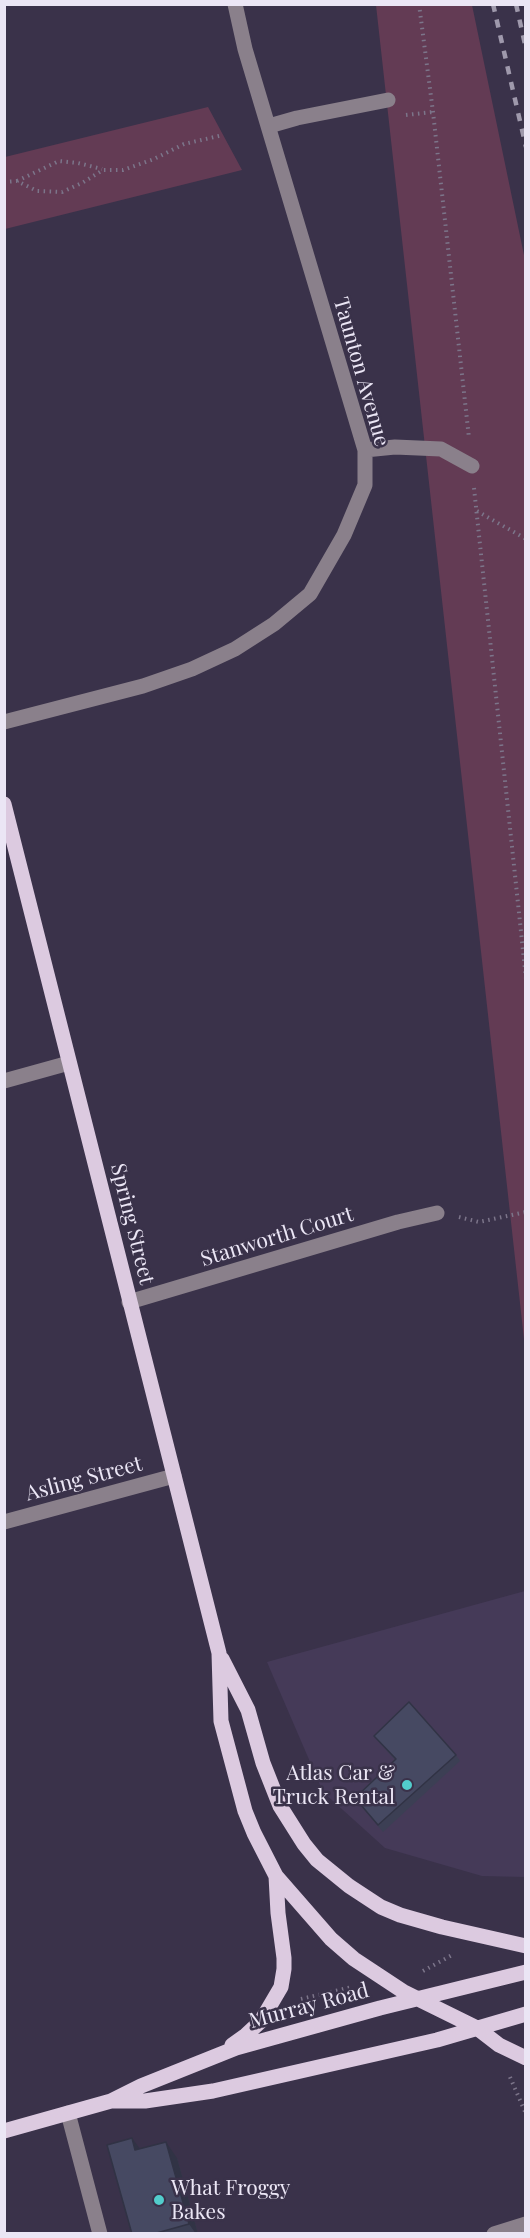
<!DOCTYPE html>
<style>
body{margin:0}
#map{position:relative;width:530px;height:2238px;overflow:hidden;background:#3a324a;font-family:"Playfair Display",serif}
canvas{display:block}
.frame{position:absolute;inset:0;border:6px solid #ebe6f5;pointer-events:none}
</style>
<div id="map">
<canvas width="530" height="2238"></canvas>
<div class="frame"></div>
</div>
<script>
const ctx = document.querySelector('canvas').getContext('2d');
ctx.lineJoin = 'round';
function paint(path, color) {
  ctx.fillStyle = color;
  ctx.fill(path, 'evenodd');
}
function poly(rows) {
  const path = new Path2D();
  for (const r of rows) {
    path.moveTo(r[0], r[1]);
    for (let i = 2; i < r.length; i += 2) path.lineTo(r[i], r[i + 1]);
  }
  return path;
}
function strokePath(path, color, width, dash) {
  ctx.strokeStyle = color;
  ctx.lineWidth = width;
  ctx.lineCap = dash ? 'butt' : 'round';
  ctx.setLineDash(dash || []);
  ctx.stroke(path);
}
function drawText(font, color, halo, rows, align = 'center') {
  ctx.font = font + ' "Playfair Display",serif';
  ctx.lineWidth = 5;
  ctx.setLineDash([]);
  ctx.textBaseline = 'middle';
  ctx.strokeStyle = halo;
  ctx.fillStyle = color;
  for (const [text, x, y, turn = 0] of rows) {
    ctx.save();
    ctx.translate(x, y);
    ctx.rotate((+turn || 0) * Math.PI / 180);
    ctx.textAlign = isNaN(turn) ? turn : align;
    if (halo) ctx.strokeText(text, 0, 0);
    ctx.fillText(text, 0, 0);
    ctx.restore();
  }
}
const built = poly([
 [525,1591,525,1877,482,1876,385,1848,323,1792,267,1662]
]);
const green = poly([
 [376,5,472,5,525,260,525,1348],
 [208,107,242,170,5,229,5,157]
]);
const path = poly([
 [419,4,433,112,469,438],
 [406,115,433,112],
 [17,181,59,161,78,163,102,169],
 [4,182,17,181,37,191,62,192,82,183,103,170,123,170,154,159,184,144,223,135],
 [474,488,526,979],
 [477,511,526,539],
 [459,1217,479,1222,526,1212],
 [423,1971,454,1954],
 [301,1999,352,1987],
 [510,2077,526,2114]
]);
const minor = poly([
 [269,126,297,118,388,100],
 [365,450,395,447,441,449,472,466],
 [4,722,143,686,192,669,235,649,274,624,310,594,344,535,365,485,365,450,245,49,235,4],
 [4,1081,69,1063],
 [129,1302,398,1222,437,1213],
 [4,1522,174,1476],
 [68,2113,100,2234],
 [494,2234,526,2224]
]);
const major = poly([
 [4,804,219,1653,221,1721,245,1811,254,1833,276,1876,331,1939,354,1959,404,1992,477,2028,499,2045,526,2058],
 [222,1659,248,1710,263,1763,280,1806,304,1844,317,1860,349,1886,381,1907,400,1915,442,1927,526,1946],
 [232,2045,246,2035,261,2021,281,1987,284,1969,284,1958,278,1913,276,1876],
 [114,2101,145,2101,213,2091,437,2040,526,2014],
 [4,2131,111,2101,141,2086,236,2048,380,2008,526,1972]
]);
const rail = poly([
 [493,4,526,147],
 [516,4,526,49]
]);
const wall = poly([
 [374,1736,456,1755,460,1761,383,1832,355,1798,395,1760,379,1742],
 [140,2149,177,2158,198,2234,132,2234]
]);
const shadedWall = poly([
 [132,2138,143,2153,135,2150],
 [166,2142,177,2158,198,2234,196,2234,189,2224]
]);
const building = poly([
 [409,1702,456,1755,378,1825,355,1798,396,1759,374,1736,409,1702],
 [132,2138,135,2150,166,2142,189,2224,153,2234,132,2234,107,2145,132,2138]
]);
const markers = [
 [407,1785,6,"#52cdcc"],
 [159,2200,6,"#52cdcc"]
];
const streetNames = [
 ["Taunton Avenue",361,372,74],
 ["Spring Street",132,1224,76],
 ["Stanworth Court",277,1237,-17],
 ["Asling Street",84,1479,-15],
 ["Murray Road",309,2006,-15]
];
const poiNames = [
 ["Atlas Car &",395,1773],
 ["Truck Rental",395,1797],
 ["What Froggy",171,2188,"left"],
 ["Bakes",171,2212,"left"]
];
paint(built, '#453a58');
paint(green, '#633b54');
strokePath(path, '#7c758a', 4, [1.5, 4.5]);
strokePath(minor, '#8a808b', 15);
strokePath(major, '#dccae0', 15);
strokePath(rail, '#9f99ac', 4.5, [8, 8]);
paint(wall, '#3c3f54');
paint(shadedWall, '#313345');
paint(building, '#464962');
strokePath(building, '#313345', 1.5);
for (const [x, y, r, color] of markers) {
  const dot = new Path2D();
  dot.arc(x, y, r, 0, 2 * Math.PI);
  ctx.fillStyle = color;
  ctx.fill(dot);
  strokePath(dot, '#3a324a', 2);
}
drawText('21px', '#ebe6f5', '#3a324a', streetNames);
drawText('21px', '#ebe6f5', '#3a324a', poiNames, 'right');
</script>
